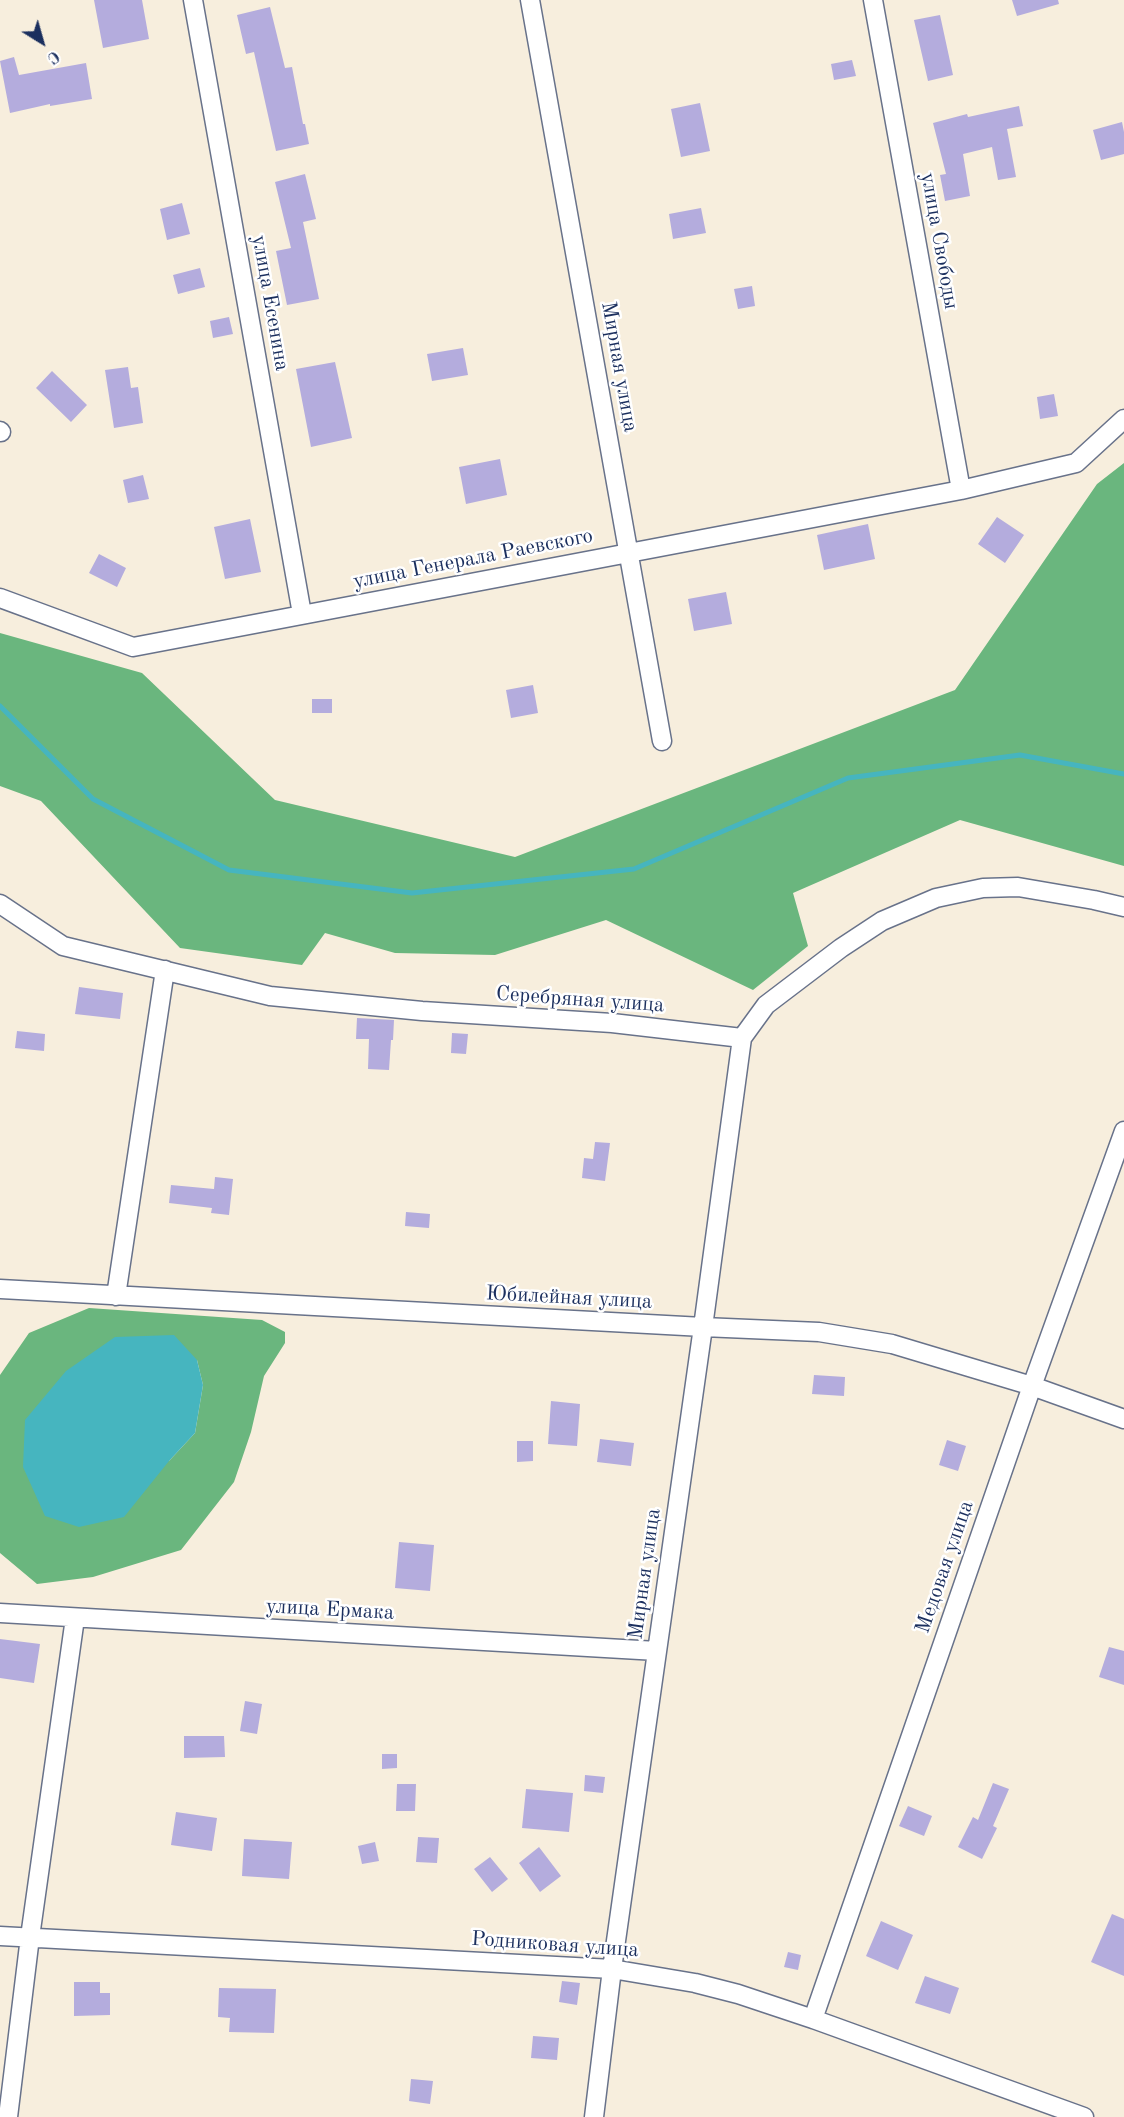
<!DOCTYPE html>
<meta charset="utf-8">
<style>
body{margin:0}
#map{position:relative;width:1124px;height:2117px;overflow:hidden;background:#f7eedd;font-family:"Old Standard TT",serif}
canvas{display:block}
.north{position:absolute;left:12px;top:12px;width:60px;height:60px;-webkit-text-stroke:4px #fff;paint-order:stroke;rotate:143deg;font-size:16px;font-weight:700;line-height:24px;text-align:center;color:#1b2f5e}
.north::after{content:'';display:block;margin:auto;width:21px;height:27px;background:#1b2f5e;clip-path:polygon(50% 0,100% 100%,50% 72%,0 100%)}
</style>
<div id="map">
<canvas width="1124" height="2117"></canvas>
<div class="north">С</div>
</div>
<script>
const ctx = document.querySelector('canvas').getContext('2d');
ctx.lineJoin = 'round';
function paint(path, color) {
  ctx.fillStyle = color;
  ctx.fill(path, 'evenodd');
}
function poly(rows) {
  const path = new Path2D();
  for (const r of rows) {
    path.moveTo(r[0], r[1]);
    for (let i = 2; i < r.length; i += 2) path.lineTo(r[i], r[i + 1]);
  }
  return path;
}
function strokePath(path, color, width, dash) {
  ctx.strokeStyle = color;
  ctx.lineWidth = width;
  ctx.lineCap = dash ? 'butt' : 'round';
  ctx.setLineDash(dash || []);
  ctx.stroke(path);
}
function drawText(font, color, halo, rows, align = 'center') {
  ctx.font = font + ' "Old Standard TT",serif';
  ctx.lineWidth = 5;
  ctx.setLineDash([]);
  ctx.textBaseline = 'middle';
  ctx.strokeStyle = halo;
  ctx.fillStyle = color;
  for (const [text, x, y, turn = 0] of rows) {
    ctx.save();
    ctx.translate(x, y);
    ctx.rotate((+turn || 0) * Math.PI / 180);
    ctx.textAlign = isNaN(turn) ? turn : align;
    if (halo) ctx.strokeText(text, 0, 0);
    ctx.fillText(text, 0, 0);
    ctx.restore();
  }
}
const forest = poly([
 [1124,463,1124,866,960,820,793,893,808,946,753,990,606,920,495,955,395,953,325,933,302,965,180,948,41,801,0,786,0,633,142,673,275,800,515,857,955,690,1097,484],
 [89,1308,262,1320,285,1332,285,1343,264,1376,251,1432,234,1482,181,1550,93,1577,37,1584,0,1553,0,1375,29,1333],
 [197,1360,203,1385,195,1433,169,1461]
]);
const water = poly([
 [174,1335,197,1360,203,1385,195,1433,169,1461,124,1517,79,1527,45,1516,23,1467,25,1420,66,1371,115,1337]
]);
const stream = poly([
 [0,706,93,799,229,870,412,893,634,869,848,778,1020,755,1124,774]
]);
const building = poly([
 [94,0,142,0,149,39,103,48],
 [1012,0,1058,0,1059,4,1017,16],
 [270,7,285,68,292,67,303,124,305,124,309,144,276,151,254,52,246,54,237,15],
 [940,15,953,75,928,81,914,20],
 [14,57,19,75,86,63,92,99,50,106,50,104,10,113,0,61],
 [852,60,856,76,834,80,831,64],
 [700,103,710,151,681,157,671,109],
 [1019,106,1023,126,1007,129,1016,177,998,180,992,147,963,154,970,196,945,201,940,175,946,174,933,123,967,114,968,117],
 [1122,122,1124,132,1124,154,1101,160,1093,130],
 [305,174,316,219,303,222,319,299,287,305,276,251,291,248,275,182],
 [182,203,190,234,167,240,160,209],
 [701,208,706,233,673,239,669,214],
 [200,268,205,287,178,294,173,275],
 [752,286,755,306,738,309,734,289],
 [229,317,233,334,213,338,210,321],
 [463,348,468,375,432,381,427,354],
 [335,362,352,438,311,447,296,369],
 [128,367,131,388,138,387,143,423,114,428,105,370],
 [52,371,87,405,71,422,36,388],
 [1054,394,1058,416,1040,419,1037,397],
 [500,459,507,495,466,504,459,467],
 [143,475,149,499,128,503,123,480],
 [997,517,1024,535,1005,563,978,544],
 [250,519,261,572,225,579,214,527],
 [868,524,875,559,824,570,817,535],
 [99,554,126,568,117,587,89,573],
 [726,592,732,624,694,631,688,599],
 [533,685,538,713,511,718,506,690],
 [312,699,332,699,332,713,312,713],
 [79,987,123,993,120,1019,75,1014],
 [357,1018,394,1020,393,1040,391,1040,389,1070,368,1069,369,1039,356,1039],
 [17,1031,45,1034,44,1051,15,1048],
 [452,1033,468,1034,466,1054,451,1053],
 [595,1142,610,1143,605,1181,582,1178,584,1158,593,1159],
 [215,1177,233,1179,229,1215,211,1213,212,1208,169,1203,171,1185,214,1189],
 [406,1212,430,1214,429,1228,405,1226],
 [814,1375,845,1377,844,1396,812,1394],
 [551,1401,580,1404,577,1446,548,1444],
 [600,1439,634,1443,631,1466,597,1462],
 [947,1440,966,1446,958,1471,939,1465],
 [517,1441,533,1441,533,1461,517,1462],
 [399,1542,434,1545,430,1591,395,1588],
 [0,1639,40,1644,34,1683,0,1678],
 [1109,1647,1124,1651,1124,1685,1099,1677],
 [245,1701,262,1704,257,1734,240,1731],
 [184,1736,224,1736,225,1757,184,1758],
 [382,1754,397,1754,397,1768,382,1769],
 [585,1775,605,1777,603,1793,584,1791],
 [993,1783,1009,1789,993,1826,997,1828,982,1859,958,1847,973,1817,978,1820],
 [397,1784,416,1784,415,1811,396,1811],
 [526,1789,573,1793,569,1832,522,1828],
 [908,1806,932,1816,924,1836,899,1826],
 [176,1812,217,1818,212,1851,171,1845],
 [418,1837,439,1838,437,1863,416,1862],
 [244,1839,292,1842,289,1879,242,1876],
 [375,1842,379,1861,362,1864,358,1846],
 [539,1847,561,1876,540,1892,519,1863],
 [490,1857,508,1879,492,1892,474,1869],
 [1112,1914,1124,1919,1124,1976,1091,1962],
 [881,1921,913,1935,898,1970,866,1956],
 [788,1952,801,1955,798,1970,784,1967],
 [925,1976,959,1988,950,2014,915,2003],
 [562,1981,580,1983,577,2005,559,2002],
 [74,1982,100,1982,100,1993,110,1993,110,2015,74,2016],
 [219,1988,276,1989,274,2033,229,2032,230,2018,218,2017],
 [533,2036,559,2038,557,2060,531,2058],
 [411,2079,433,2081,430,2104,409,2101]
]);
const street = poly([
 [193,0,302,614],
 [530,0,662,741],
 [873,0,961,490],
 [0,431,1,432],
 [0,598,133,647,961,490,1076,463,1124,419],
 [0,904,63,946,270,996,422,1011,612,1023,742,1038,766,1005,841,948,882,921,936,898,983,888,1018,887,1094,900,1124,907],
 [0,1289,703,1327,819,1332,892,1344,1032,1386,1124,1419],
 [116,1296,165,970],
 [0,1613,657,1651],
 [0,1936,612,1969,695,1983,738,1994,813,2019,1084,2117],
 [813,2019,1032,1386,1124,1131],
 [8,2117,30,1937,75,1618],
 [594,2117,612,1969,703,1327,742,1038]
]);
const streetNames = [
 ["улица Свободы",939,241,80],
 ["улица Есенина",270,303,80],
 ["Мирная улица",619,367,80],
 ["улица Генерала Раевского",473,559,-11],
 ["Серебряная улица",580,1000,4],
 ["Юбилейная улица",569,1298,3],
 ["Медовая улица",945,1567,-71],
 ["Мирная улица",645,1574,-82],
 ["улица Ермака",330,1610,3],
 ["Родниковая улица",555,1945,4]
];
paint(forest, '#6ab67e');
paint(water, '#46b5bf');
strokePath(stream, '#46b5bf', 5);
paint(building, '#b4acdd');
strokePath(street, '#68728a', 21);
strokePath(street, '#fff', 18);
drawText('21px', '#1b2f5e', '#fff', streetNames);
</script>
